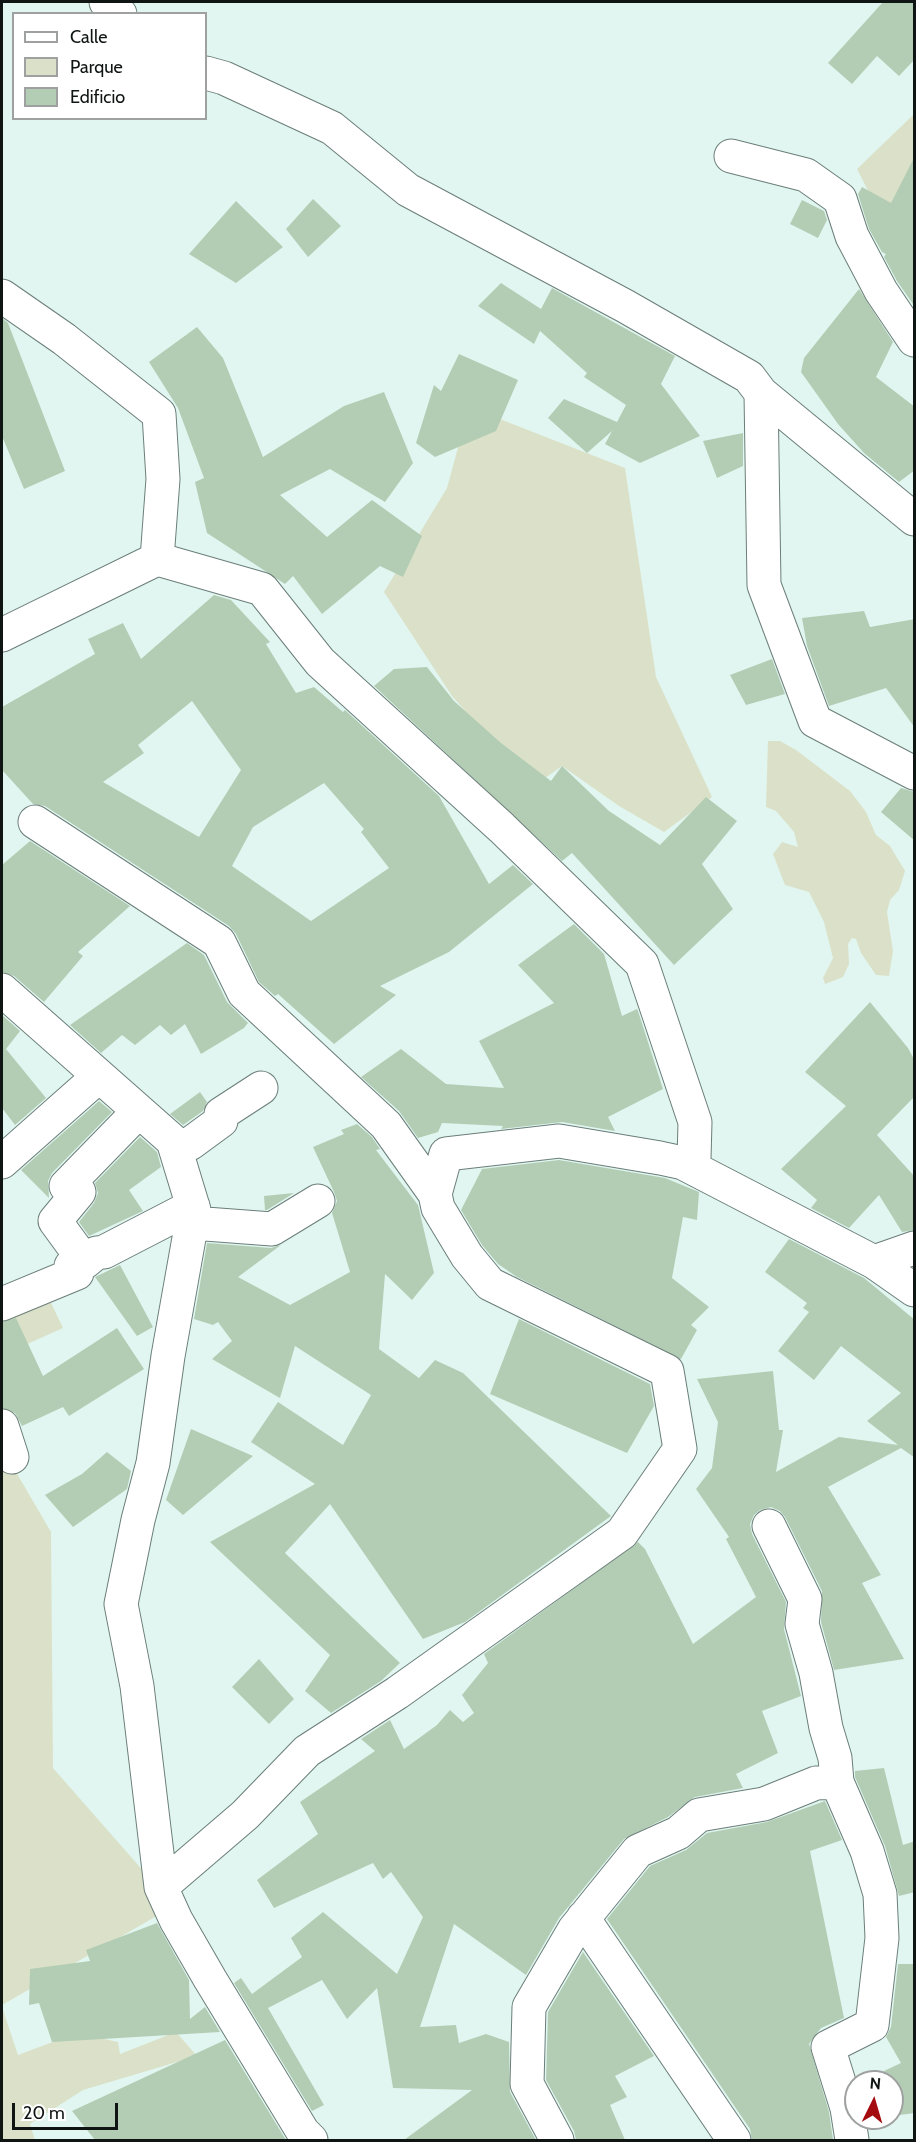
<!DOCTYPE html>
<style>
body{margin:0}
#map{position:relative;width:916px;height:2142px;overflow:hidden;background:#e1f6f0;font-family:Cabin,sans-serif}
canvas{display:block}
.frame{position:absolute;inset:0;border:3px solid #0e1513;pointer-events:none}
.legend{position:absolute;left:12px;top:12px;width:195px;height:108px;box-sizing:border-box;background:#fff;border:2px solid #9fa1a1;margin:0;padding:8px 10px;list-style:none;font-size:18px;color:#0e1513}
.legend li{display:flex;align-items:center;gap:12px;height:30px}
.legend b{width:30px;border:2px solid #9fa1a1}
.north{position:absolute;left:844px;top:2070px;width:60px;height:60px;box-sizing:border-box;background:#fff;border:2px solid #9fa1a1;border-radius:50%;rotate:5deg;font-size:16px;font-weight:700;line-height:24px;text-align:center;color:#0e1513}
.north::after{content:'';display:block;margin:auto;width:21px;height:27px;background:#a40c10;clip-path:polygon(50% 0,100% 100%,50% 72%,0 100%)}
.scale{position:absolute;left:12px;top:2103px;width:106px;height:27px;box-sizing:border-box;border:3px solid #0e1513;border-top:0;padding-left:8px;font-size:18px;line-height:21px;white-space:nowrap;color:#0e1513;-webkit-text-stroke:4px #fff;paint-order:stroke}
</style>
<div id="map">
<canvas width="916" height="2142"></canvas>
<div class="frame"></div>
<ul class="legend">
<li><b style="height:8px;background:#fff"></b>Calle</li>
<li><b style="height:16px;background:#dbe1c8"></b>Parque</li>
<li><b style="height:16px;background:#b3cdb5"></b>Edificio</li>
</ul>
<div class="north">N</div>
<div class="scale">20 m</div>
</div>
<script>
const ctx = document.querySelector('canvas').getContext('2d');
ctx.lineJoin = 'round';
function paint(path, color) {
  ctx.fillStyle = color;
  ctx.fill(path, 'evenodd');
}
function poly(rows) {
  const path = new Path2D();
  for (const r of rows) {
    path.moveTo(r[0], r[1]);
    for (let i = 2; i < r.length; i += 2) path.lineTo(r[i], r[i + 1]);
  }
  return path;
}
function strokePath(path, color, width, dash) {
  ctx.strokeStyle = color;
  ctx.lineWidth = width;
  ctx.lineCap = dash ? 'butt' : 'round';
  ctx.setLineDash(dash || []);
  ctx.stroke(path);
}
const green = poly([
 [914,114,914,280,857,169],
 [469,407,625,468,656,677,712,797,664,832,619,806,562,766,538,783,495,745,452,696,384,592,447,488],
 [768,741,780,741,796,750,850,791,866,812,876,835,890,846,905,871,899,890,890,900,887,912,893,951,889,976,876,975,861,953,856,939,852,938,848,944,849,964,843,977,825,984,823,978,833,958,824,922,809,892,785,885,773,854,782,842,798,847,794,832,776,811,766,807],
 [42,1284,63,1328,14,1350,2,1324,2,1303],
 [2,1448,51,1532,53,1768,174,1906,2,2005],
 [2,2007,18,2055,66,2037,91,2036,118,2042,120,2054,176,2032,197,2056,83,2090,30,2124,35,2140,2,2140]
]);
const building = poly([
 [883,2,915,2,915,59,899,76,877,56,852,84,828,63],
 [915,156,915,307,897,281,884,257,886,254,882,252,869,229,858,194,862,187,891,203],
 [313,199,341,226,308,257,286,229],
 [802,200,824,211,827,220,818,238,790,224],
 [236,201,283,247,236,283,189,254],
 [501,283,541,309,552,288,675,356,661,384,700,436,640,463,605,444,612,431,587,453,548,418,564,399,617,422,626,405,584,377,587,373,540,331,534,344,478,306],
 [859,289,893,342,876,377,915,407,915,470,899,482,864,453,838,424,801,372,804,358],
 [2,318,8,323,65,471,24,489,2,436],
 [197,327,223,358,263,457,344,406,384,392,413,463,385,502,330,469,280,495,327,537,372,500,422,536,403,577,380,566,322,614,293,576,285,584,207,533,195,482,204,478,178,408,149,362],
 [459,354,518,380,496,431,435,457,416,443,434,385,441,391],
 [743,433,743,466,717,478,703,441],
 [214,595,231,600,270,642,266,644,296,693,314,687,343,712,345,710,439,796,489,884,513,865,533,884,449,952,380,986,396,995,334,1044,278,994,275,996,259,982,236,934,229,926,45,806,33,804,2,770,2,707,95,654,88,639,123,623,141,659],
 [192,701,241,770,199,837,103,782,144,753,138,745],
 [324,783,364,829,361,832,389,868,311,921,232,866,253,827],
 [864,611,870,627,915,619,915,728,886,688,829,706,807,646,802,618],
 [772,659,785,694,746,705,730,675],
 [427,667,454,701,501,743,551,781,562,766,609,811,660,845,706,797,737,821,702,864,733,909,674,965,572,853,562,861,374,686,394,669],
 [901,788,915,792,915,841,881,812],
 [30,841,130,906,78,952,83,956,44,1002,14,976,2,972,2,865],
 [574,924,604,954,622,1016,637,1009,638,1011,663,1089,608,1117,615,1131,562,1122,501,1129,503,1126,442,1123,438,1132,418,1138,399,1111,361,1077,401,1049,446,1084,504,1088,479,1041,554,1003,518,965],
 [187,943,204,955,227,1002,248,1023,244,1028,201,1054,185,1024,171,1035,160,1025,135,1045,122,1035,101,1053,70,1025],
 [870,1002,908,1048,915,1061,915,1096,877,1135,915,1177,915,1230,902,1232,879,1195,849,1228,811,1208,817,1200,781,1169,846,1106,805,1072],
 [2,1015,20,1031,6,1049,46,1098,15,1125,2,1108],
 [200,1092,207,1102,203,1111,183,1125,170,1114],
 [99,1101,112,1112,52,1173,48,1181,49,1198,21,1170],
 [357,1124,372,1137,380,1149,376,1150,418,1205,434,1273,412,1300,385,1274,379,1349,419,1378,435,1360,463,1373,611,1516,465,1622,423,1639,330,1504,285,1553,400,1663,381,1681,331,1713,305,1691,330,1655,210,1542,315,1484,251,1442,278,1402,343,1445,371,1395,295,1346,280,1398,212,1359,232,1341,218,1322,213,1325,194,1319,207,1243,271,1248,281,1245,238,1277,290,1305,350,1272,332,1213,337,1201,334,1192,313,1147,344,1134,341,1130],
 [140,1137,157,1152,161,1167,129,1190,143,1211,89,1236,79,1222,94,1203,98,1193,95,1183],
 [559,1160,665,1178,699,1192,697,1220,683,1217,672,1278,709,1307,691,1325,697,1330,681,1359,517,1277,498,1264,482,1245,461,1210,482,1169],
 [294,1193,267,1210,265,1210,264,1196],
 [789,1239,864,1278,915,1320,915,1458,901,1448,828,1487,881,1575,862,1583,904,1659,834,1670,821,1622,822,1591,785,1517,780,1511,771,1507,760,1510,754,1515,750,1524,752,1534,786,1602,784,1629,801,1696,762,1711,778,1753,736,1774,743,1788,695,1797,668,1817,624,1839,559,1918,526,1975,454,1924,420,2027,456,2025,459,2043,486,2034,509,2042,510,2092,536,2140,404,2140,472,2090,393,2088,377,1988,347,2019,322,1980,268,2008,324,2105,312,2111,234,1983,241,1978,252,1994,302,1957,291,1938,323,1912,397,1974,423,1917,391,1872,383,1879,373,1863,274,1908,257,1880,318,1834,300,1802,375,1751,361,1739,390,1720,404,1749,437,1725,450,1710,463,1722,474,1713,462,1695,488,1663,484,1654,638,1542,645,1549,693,1644,756,1597,726,1539,729,1537,696,1489,712,1468,718,1422,697,1379,773,1371,779,1430,783,1430,776,1472,839,1437,898,1445,867,1421,901,1393,841,1346,814,1380,778,1351,809,1312,803,1308,807,1303,765,1272],
 [120,1265,153,1327,137,1336,95,1277],
 [16,1318,43,1376,117,1328,144,1369,69,1416,63,1407,22,1426,15,1413,2,1408,2,1322],
 [519,1319,650,1384,654,1406,627,1453,490,1394],
 [191,1429,253,1456,183,1515,166,1500],
 [107,1452,131,1471,127,1489,73,1527,45,1495,82,1474],
 [259,1659,294,1699,269,1724,232,1687],
 [884,1768,903,1845,915,1841,915,1892,899,1896,885,1846,855,1777,855,1771],
 [825,1801,842,1840,810,1851,844,2018,821,2028,809,2044,829,2112,833,2140,752,2140,750,2129,607,1919,650,1866,686,1850,707,1833,767,1822],
 [157,1923,189,1980,190,2019,205,2007,220,2032,52,2042,39,2003,29,2005,30,1969,90,1961,86,1950],
 [583,1952,654,2056,615,2076,627,2097,610,2105,625,2140,576,2140,574,2131,546,2080,548,2012],
 [898,1964,915,1964,915,2113,892,2116,892,2082,885,2082,884,2071,901,2063,886,2037,891,2027],
 [225,2040,286,2140,95,2140,72,2111]
]);
const street = poly([
 [106,2,120,14],
 [206,73,224,78,332,128,408,190,625,306,749,377,761,393,914,519],
 [731,156,806,175,840,199,852,236,881,291,914,340],
 [2,296,64,339,159,414,163,479,157,559],
 [761,393,764,585,815,721,914,773],
 [2,635,157,559,262,589,320,662,502,828,642,964,695,1122,694,1159,683,1163],
 [35,822,219,942,244,993,386,1125,435,1194,438,1208,467,1256,490,1284,667,1371,680,1449,622,1533,397,1693,307,1751,245,1815,161,1887],
 [2,990,173,1141,194,1210,168,1356,153,1463,138,1520,121,1604,137,1686,161,1887,176,1920,210,1979,303,2132,311,2140],
 [177,1150,191,1143,221,1121,221,1114,261,1088],
 [2,1162,99,1076],
 [435,1194,446,1154,559,1141,660,1158,683,1163,874,1262,914,1290],
 [192,1223,272,1229,318,1201],
 [85,1262,55,1221,79,1192,66,1186,139,1111],
 [874,1262,914,1248],
 [2,1304,77,1273,71,1266,85,1262,96,1253,104,1252,193,1206],
 [2,1426,12,1457],
 [769,1526,805,1599,802,1624,816,1673,826,1728,835,1758,837,1782,867,1851,880,1894,882,1938,872,2025,828,2047,847,2108,852,2140],
 [583,1918,734,2140],
 [557,2140,527,2084,529,2007,574,1930,638,1851,678,1833,699,1815,764,1804,816,1783,837,1782]
]);
paint(green, '#dbe1c8');
paint(building, '#b3cdb5');
strokePath(street, '#6b7e79', 35);
strokePath(street, '#fff', 33);
</script>
